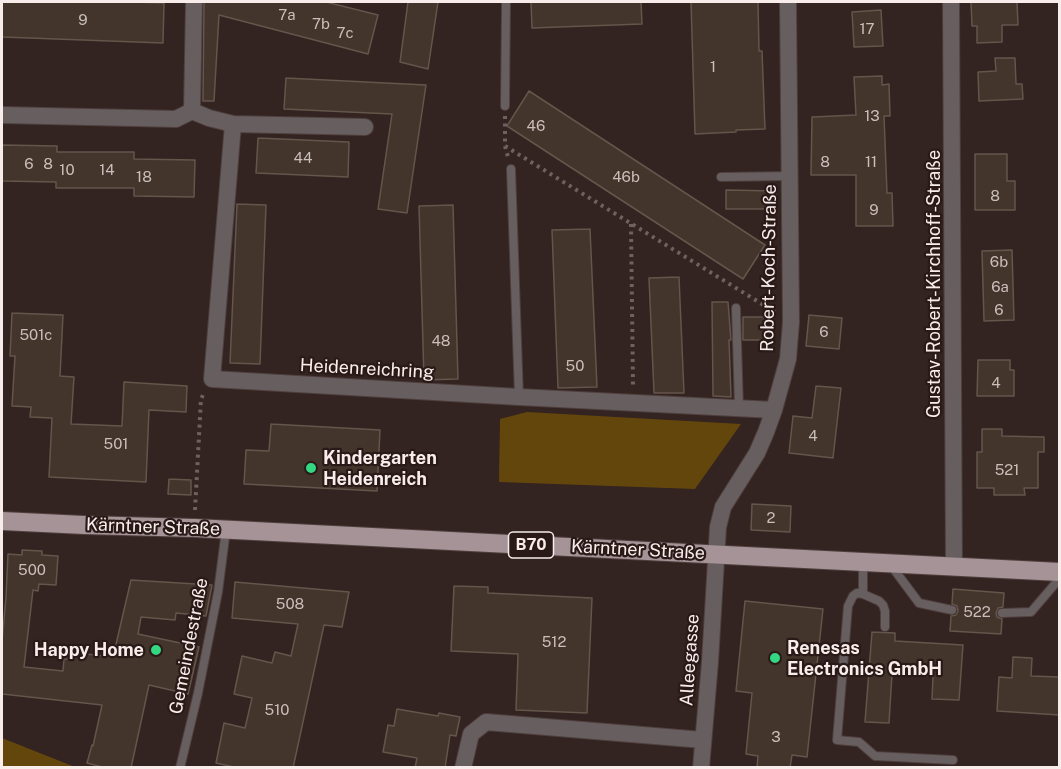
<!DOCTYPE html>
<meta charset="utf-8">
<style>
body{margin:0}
#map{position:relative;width:1061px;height:769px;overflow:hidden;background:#332321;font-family:"Public Sans",sans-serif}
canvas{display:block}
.frame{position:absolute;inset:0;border:3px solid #f8edeb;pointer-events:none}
</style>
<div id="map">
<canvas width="1061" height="769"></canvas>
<div class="frame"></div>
</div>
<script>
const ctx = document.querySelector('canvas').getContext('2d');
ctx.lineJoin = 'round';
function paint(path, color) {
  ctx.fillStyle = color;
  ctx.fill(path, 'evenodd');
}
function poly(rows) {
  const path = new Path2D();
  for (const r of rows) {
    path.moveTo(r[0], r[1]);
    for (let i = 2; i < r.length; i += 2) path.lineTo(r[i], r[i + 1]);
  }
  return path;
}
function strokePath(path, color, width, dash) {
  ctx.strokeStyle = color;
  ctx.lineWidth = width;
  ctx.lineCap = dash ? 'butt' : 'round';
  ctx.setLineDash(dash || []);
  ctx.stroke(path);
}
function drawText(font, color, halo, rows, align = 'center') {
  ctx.font = font + ' "Public Sans",sans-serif';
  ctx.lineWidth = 4.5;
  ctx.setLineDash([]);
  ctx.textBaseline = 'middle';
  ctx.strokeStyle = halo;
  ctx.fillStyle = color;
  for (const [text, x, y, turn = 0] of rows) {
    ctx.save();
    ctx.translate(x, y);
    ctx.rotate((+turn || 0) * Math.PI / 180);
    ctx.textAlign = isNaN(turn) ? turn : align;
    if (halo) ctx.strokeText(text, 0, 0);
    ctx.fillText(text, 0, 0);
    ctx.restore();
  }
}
const green = poly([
 [527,412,741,424,695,489,499,482,500,419],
 [2,738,75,767,2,767]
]);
const building = poly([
 [2,2,132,2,164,3,163,43,2,37,2,2],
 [204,2,326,2,378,15,368,54,219,15,214,101,203,101,204,2],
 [408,2,438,2,428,69,400,62,408,2],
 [531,2,641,2,642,24,532,28,531,2],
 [691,2,758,2,759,51,762,51,765,129,736,130,736,132,695,134,691,2],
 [971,2,1017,2,1018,25,1002,25,1002,42,977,43,977,26,972,26,971,2],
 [881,10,883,46,854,47,852,12,881,10],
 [995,58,1015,58,1016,84,1022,84,1023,99,979,101,978,72,996,71,995,58],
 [882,76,882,85,889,84,890,116,884,116,887,193,892,193,893,226,856,226,856,175,811,175,812,117,856,115,854,77,882,76],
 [286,78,426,85,407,213,378,209,392,114,284,109,286,78],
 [529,91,765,245,743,279,507,126,529,91],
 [258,138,349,142,348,177,256,173,258,138],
 [2,145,57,146,57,152,134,152,134,159,195,160,194,197,134,196,134,188,56,188,56,182,2,181,2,145],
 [975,154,1007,154,1007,181,1015,181,1015,210,975,210,975,154],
 [726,190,776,191,776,209,726,209,726,190],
 [237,204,266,205,260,364,230,363,237,204],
 [453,205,458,379,424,380,419,206,453,205],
 [590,229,597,387,558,388,552,230,590,229],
 [1012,250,1014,320,984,321,982,251,1012,250],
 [679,277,684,393,654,393,649,278,679,277],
 [712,302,728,302,731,340,729,340,731,397,713,396,712,302],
 [12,313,63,315,60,376,74,377,71,424,122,426,124,382,187,386,186,412,149,410,146,482,49,477,52,418,30,417,31,407,12,406,15,356,10,356,12,313],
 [809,315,842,318,839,349,806,346,809,315],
 [743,317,764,317,764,340,743,340,743,317],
 [978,360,1010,360,1010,370,1014,370,1014,396,977,396,978,360],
 [816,386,841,388,833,458,789,453,793,416,812,418,816,386],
 [271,424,380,430,377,491,244,484,246,450,269,451,271,424],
 [982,429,1002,429,1002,436,1044,437,1044,452,1038,452,1038,488,1024,488,1025,495,994,495,994,488,977,488,977,452,982,452,982,429],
 [169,479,191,480,191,495,168,494,169,479],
 [752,504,791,506,790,532,751,530,752,504],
 [22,550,42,551,42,555,58,556,56,585,39,584,38,591,33,590,24,667,63,671,64,659,67,659,68,652,113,657,131,580,212,585,206,616,176,613,175,620,141,617,138,634,199,647,188,694,149,685,131,768,106,768,87,763,92,745,93,746,102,705,2,694,2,641,6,597,8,554,22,555,22,550],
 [235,582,349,592,342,627,324,625,293,768,238,768,216,763,224,723,245,728,252,698,234,694,242,656,272,663,275,652,291,656,298,624,232,618,235,582],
 [454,586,488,587,488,593,592,598,587,713,516,710,518,654,451,651,454,586],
 [953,589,1004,593,1003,607,998,608,996,613,997,617,1002,619,1001,634,950,631,951,616,956,615,958,611,957,606,952,604,953,589],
 [745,601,823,609,807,757,792,755,790,768,757,768,758,756,746,754,752,693,736,691,745,601],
 [872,632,895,633,895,641,963,645,959,700,932,699,933,676,892,674,889,723,865,722,872,632],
 [1013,657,1032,658,1031,676,1059,677,1059,715,997,711,999,677,1012,678,1013,657],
 [397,709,438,716,439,713,460,717,456,736,450,735,445,768,415,768,417,758,383,752,388,725,394,726,397,709]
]);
const path = poly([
 [505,116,505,146,508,157],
 [505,146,775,312],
 [631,224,633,387],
 [195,510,201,399,204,393]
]);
const lane = poly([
 [505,106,506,2],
 [511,169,519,397],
 [721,177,790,176],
 [736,308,739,408],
 [863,562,863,594,857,593,853,596,848,606,837,740,859,742,875,756,953,760],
 [890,564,919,603,952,610],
 [863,594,879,601,883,605,885,611,885,627],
 [1002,613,1031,612,1060,578],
 [180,768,198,693,218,592,226,530]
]);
const street = poly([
 [951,2,954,567],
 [192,111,194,2],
 [2,115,176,119,192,111,209,118,233,124,365,127],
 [233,124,212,379,519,397,774,410],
 [463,768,471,734,486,722,703,740],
 [701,768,710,662,718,527,723,507,757,453,766,432,774,410,788,359,791,322,788,2]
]);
const primary = poly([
 [2,521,84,525,195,528,1060,572]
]);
const markers = [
 [311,468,6,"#33d882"],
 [156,650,6,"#33d882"],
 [775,658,6,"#33d882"]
];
const numberNames = [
 ["7a",287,15],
 ["9",83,20],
 ["7b",321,24],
 ["17",867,29],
 ["7c",345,33],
 ["1",713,67],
 ["13",872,116],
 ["46",536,126],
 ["44",303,158],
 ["8",825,162],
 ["11",871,162],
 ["6",29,164],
 ["8",48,164],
 ["10",67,170],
 ["14",107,170],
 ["18",144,177],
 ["46b",626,177],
 ["8",995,196],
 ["9",874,210],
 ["6b",999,262],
 ["6a",1000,287],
 ["6",999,310],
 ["6",824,332],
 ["501c",36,335],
 ["48",441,341],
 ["50",575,366],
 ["4",996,383],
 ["4",813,436],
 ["501",116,444],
 ["521",1007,470],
 ["2",771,518],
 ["500",32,570],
 ["508",290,604],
 ["522",977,612],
 ["512",554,642],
 ["510",277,710],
 ["3",776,737]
];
const shields = [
 [531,545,45]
];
const shieldNames = [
 ["B70",531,545]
];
const streetNames = [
 ["Robert-Koch-Straße",769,268,-89],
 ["Gustav-Robert-Kirchhoff-Straße",934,284,-90],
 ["Heidenreichring",367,369,3],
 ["Kärntner Straße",153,527,2],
 ["Kärntner Straße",638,550,3],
 ["Gemeindestraße",189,646,-79],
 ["Alleegasse",690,660,-86]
];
const poiNames = [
 ["Kindergarten",323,458],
 ["Heidenreich",323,479],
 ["Renesas",787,648],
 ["Electronics GmbH",787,669],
 ["Happy Home",144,650,"right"]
];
paint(green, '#63460c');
paint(building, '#43352c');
strokePath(building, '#65564c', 1.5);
strokePath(lane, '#4f3f3d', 10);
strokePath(street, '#4f3f3d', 18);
strokePath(primary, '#4f3f3d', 20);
strokePath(path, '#6f615f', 4, [3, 4.5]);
strokePath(lane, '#675e60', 8);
strokePath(street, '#675e60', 16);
strokePath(primary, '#a59397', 18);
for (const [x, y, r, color] of markers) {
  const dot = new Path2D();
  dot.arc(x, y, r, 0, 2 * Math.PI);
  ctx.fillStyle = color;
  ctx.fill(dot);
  strokePath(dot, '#291a18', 2);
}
drawText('15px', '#cbbfbb', null, numberNames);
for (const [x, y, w] of shields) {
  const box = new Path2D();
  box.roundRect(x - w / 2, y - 13, w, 26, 4.5);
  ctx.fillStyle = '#291a18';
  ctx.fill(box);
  strokePath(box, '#f8edeb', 1.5);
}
drawText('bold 16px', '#f8edeb', null, shieldNames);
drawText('18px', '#f8edeb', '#291a18', streetNames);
drawText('bold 18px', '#f8edeb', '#291a18', poiNames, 'left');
</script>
